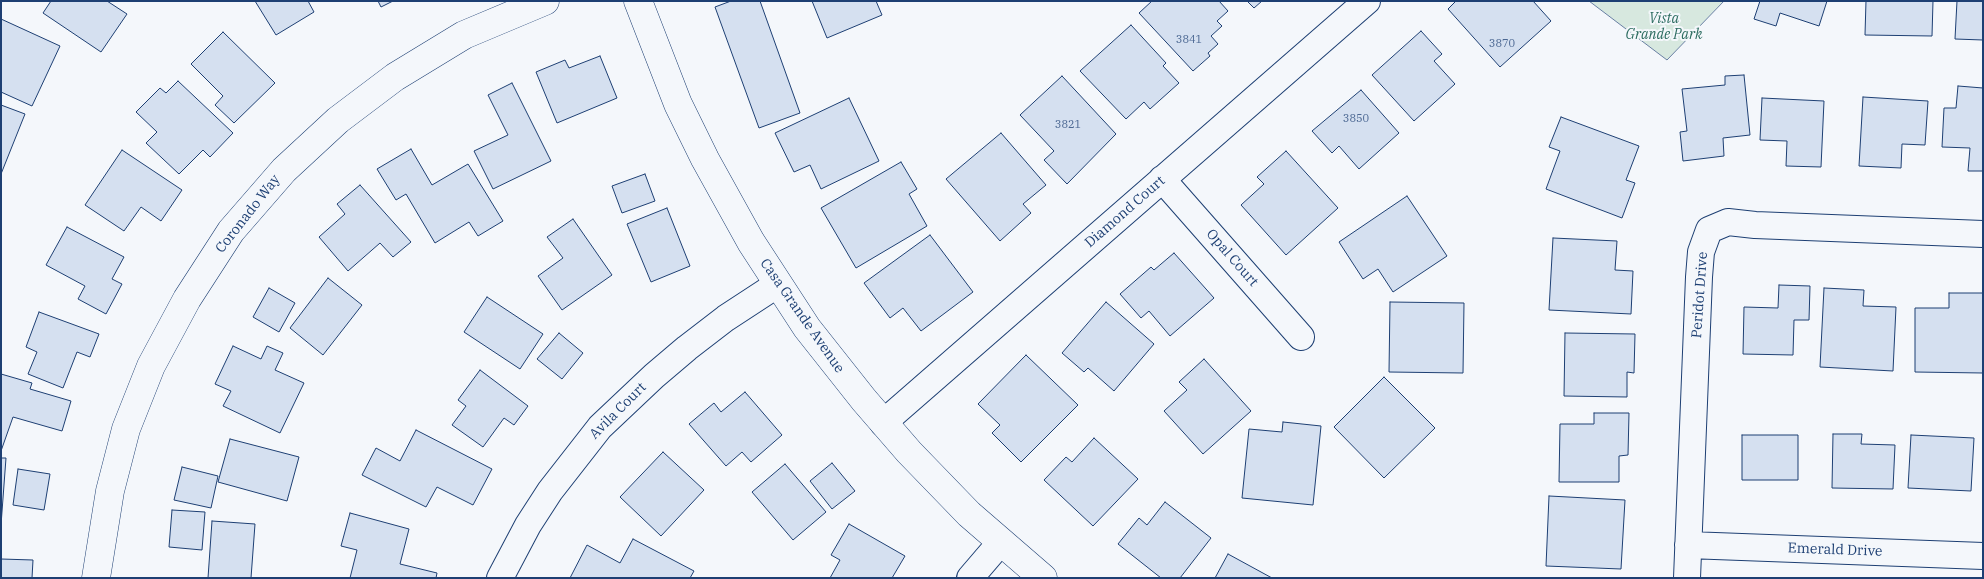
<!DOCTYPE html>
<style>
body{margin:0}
#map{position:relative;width:1984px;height:579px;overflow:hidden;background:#f4f7fb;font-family:"IBM Plex Serif",serif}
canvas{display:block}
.frame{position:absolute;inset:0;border:2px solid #1d3f73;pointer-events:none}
</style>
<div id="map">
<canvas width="1984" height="579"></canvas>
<div class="frame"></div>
</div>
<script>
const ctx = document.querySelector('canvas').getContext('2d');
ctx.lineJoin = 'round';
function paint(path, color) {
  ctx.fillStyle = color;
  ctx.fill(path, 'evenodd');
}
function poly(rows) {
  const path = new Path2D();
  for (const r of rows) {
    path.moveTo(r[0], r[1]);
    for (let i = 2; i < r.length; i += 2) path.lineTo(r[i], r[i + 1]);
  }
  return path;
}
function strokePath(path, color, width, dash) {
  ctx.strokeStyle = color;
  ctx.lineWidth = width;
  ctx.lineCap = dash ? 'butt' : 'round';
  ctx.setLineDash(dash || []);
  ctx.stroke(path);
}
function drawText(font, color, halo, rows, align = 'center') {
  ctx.font = font + ' "IBM Plex Serif",serif';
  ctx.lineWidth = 4;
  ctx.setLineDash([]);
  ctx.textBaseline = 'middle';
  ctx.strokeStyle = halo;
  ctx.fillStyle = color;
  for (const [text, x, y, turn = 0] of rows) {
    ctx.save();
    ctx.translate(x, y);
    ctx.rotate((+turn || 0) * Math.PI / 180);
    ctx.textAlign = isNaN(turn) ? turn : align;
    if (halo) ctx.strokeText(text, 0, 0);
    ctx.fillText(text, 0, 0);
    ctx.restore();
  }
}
const green = poly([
 [1589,1,1724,1,1667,60,1589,1]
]);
const building = poly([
 [51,1,107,1,127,14,101,52,43,13,51,1],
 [255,1,308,1,314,12,276,35,255,1],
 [378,1,393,1,381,7,378,1],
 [731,1,760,1,800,113,759,128,715,7,731,1],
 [812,1,876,1,882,15,827,38,812,1],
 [1152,1,1219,1,1228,11,1217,21,1222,26,1211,36,1218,44,1208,53,1210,56,1193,71,1139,13,1152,1],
 [1247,1,1262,1,1254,8,1247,1],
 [1456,1,1533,1,1551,21,1500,67,1448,9,1456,1],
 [1760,1,1827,1,1819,26,1780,13,1776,26,1754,19,1760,1],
 [1866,1,1933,1,1932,36,1865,35,1866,1],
 [1957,1,1983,1,1983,40,1955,39,1957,1],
 [1,19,60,46,32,106,1,92,1,19],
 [1131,25,1166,63,1163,66,1179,83,1150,109,1144,102,1126,119,1080,71,1131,25],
 [1421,31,1442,54,1434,61,1455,84,1414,121,1372,75,1421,31],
 [223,32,275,83,234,123,215,105,223,96,191,64,223,32],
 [600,56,617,98,557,123,536,72,565,60,569,68,600,56],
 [1744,75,1750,135,1723,138,1724,156,1683,161,1680,132,1687,131,1682,89,1725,85,1725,76,1744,75],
 [1062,76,1116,134,1067,184,1044,160,1054,151,1020,115,1062,76],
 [178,81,233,133,210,157,203,150,179,174,146,143,157,132,136,112,160,88,166,93,178,81],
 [512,83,551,161,493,189,474,151,508,135,488,95,512,83],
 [1958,86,1983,88,1983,171,1968,171,1970,148,1942,147,1944,108,1956,108,1958,86],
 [1361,90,1399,133,1359,169,1339,146,1332,153,1312,131,1361,90],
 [1863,97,1928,101,1925,145,1902,144,1901,168,1859,166,1863,97],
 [849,98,879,161,821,189,810,165,794,172,775,133,849,98],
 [1762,98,1824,101,1821,167,1786,166,1787,141,1760,140,1762,98],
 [1,105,25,114,1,174,1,105],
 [1561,117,1639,146,1626,180,1635,183,1622,218,1546,189,1560,151,1549,147,1561,117],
 [1001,133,1046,185,1023,204,1031,213,1000,241,946,179,1001,133],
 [411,149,432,185,468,164,503,221,478,236,469,222,435,243,406,194,396,200,377,169,411,149],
 [122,150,182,190,161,221,141,207,124,231,85,205,122,150],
 [1286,151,1338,208,1286,255,1241,205,1264,184,1257,177,1286,151],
 [901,162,917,189,909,194,927,226,856,268,821,208,901,162],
 [645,174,655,201,622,213,612,186,645,174],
 [360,185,411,242,393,257,380,243,348,271,319,237,345,214,337,204,360,185],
 [1407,196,1447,256,1393,292,1378,269,1363,279,1339,242,1407,196],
 [667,208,690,266,651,282,627,224,667,208],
 [573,219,612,275,562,310,538,276,563,258,547,237,573,219],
 [67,227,124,257,112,279,122,284,106,314,78,299,85,286,46,265,67,227],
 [930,235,973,292,921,331,903,308,890,318,864,283,930,235],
 [1553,238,1617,241,1615,270,1633,271,1631,314,1549,310,1553,238],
 [1174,253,1214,298,1170,336,1149,311,1141,318,1120,294,1151,267,1154,270,1174,253],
 [328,278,362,305,323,355,290,328,328,278],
 [1779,285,1810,286,1809,320,1794,320,1793,355,1743,354,1744,307,1778,308,1779,285],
 [269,288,295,303,279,332,253,317,269,288],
 [1824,288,1864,290,1863,306,1896,307,1893,371,1820,367,1824,288],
 [1949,293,1983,293,1983,373,1915,372,1915,308,1949,308,1949,293],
 [487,297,543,334,520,369,464,332,487,297],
 [1106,302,1154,344,1114,391,1088,368,1084,372,1062,353,1106,302],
 [1390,302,1464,303,1463,373,1389,372,1390,302],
 [39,312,99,334,90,357,77,352,63,388,28,374,37,352,26,347,39,312],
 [559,333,583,353,562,379,537,359,559,333],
 [1565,333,1635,334,1634,373,1627,372,1627,397,1564,396,1565,333],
 [233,346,261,359,267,346,283,353,275,370,304,383,280,433,223,406,231,391,215,384,233,346],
 [1026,355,1078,405,1021,462,992,433,1000,425,978,404,1026,355],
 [1204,359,1251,411,1203,454,1164,411,1187,390,1179,382,1204,359],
 [480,370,528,406,514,425,504,418,483,447,452,425,466,406,458,400,480,370],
 [1,374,32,383,30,389,71,401,62,431,13,417,1,451,1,374],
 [1384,377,1435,428,1384,478,1334,427,1384,377],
 [745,392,782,435,751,462,742,452,726,466,689,424,714,403,721,412,745,392],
 [1594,413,1629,413,1628,455,1619,456,1619,482,1559,482,1560,424,1594,424,1594,413],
 [1283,422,1321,426,1313,505,1242,498,1249,429,1282,432,1283,422],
 [416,430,492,469,473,505,437,487,426,507,362,475,376,448,400,461,416,430],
 [1833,434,1862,434,1861,444,1895,445,1893,489,1832,488,1833,434],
 [1742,435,1798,435,1798,480,1742,480,1742,435],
 [1911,435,1974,438,1971,491,1908,488,1911,435],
 [1094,438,1138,479,1093,526,1044,480,1066,457,1072,462,1094,438],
 [230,439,299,457,287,501,218,482,230,439],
 [663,452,704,490,661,536,620,497,663,452],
 [1,458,6,458,1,525,1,458],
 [832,463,855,491,832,509,810,481,832,463],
 [785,464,826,512,793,540,752,492,785,464],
 [182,467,218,476,211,508,174,500,182,467],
 [18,469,50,474,44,510,13,505,18,469],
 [1549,496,1625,500,1621,569,1546,566,1549,496],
 [1165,502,1211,538,1180,578,1161,578,1118,544,1139,518,1147,525,1165,502],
 [172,510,205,512,202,550,169,547,172,510],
 [350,513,409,529,400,564,437,573,436,578,350,578,357,550,341,546,350,513],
 [212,521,255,524,251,578,208,578,212,521],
 [849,524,905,556,892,578,830,578,840,560,831,555,849,524],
 [633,539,694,571,690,578,570,578,587,545,620,563,633,539],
 [1228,554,1272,578,1215,578,1228,554],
 [1,559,33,560,32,578,1,578,1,559]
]);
const minor = poly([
 [1162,179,1301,337],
 [883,423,1367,1],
 [1688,545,1983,556],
 [500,578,528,525,550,491,600,427,654,376,687,348,726,318,778,284],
 [970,578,1000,543],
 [1687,578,1699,277,1701,252,1709,230,1728,222,1755,225,1983,234]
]);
const tertiary = poly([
 [638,1,678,104,705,159,751,242,807,328,864,400,909,452,969,514,1043,578],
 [96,578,110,491,126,429,151,366,187,299,231,231,284,170,338,120,395,77,464,35,545,1]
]);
const numberNames = [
 ["3841",1189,40],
 ["3870",1502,44],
 ["3850",1356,119],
 ["3821",1068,125]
];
const parkNames = [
 ["Vista",1664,19],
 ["Grande Park",1664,35]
];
const streetNames = [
 ["Diamond Court",1125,212,-41],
 ["Coronado Way",248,214,-52],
 ["Opal Court",1232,258,49],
 ["Peridot Drive",1700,295,-86],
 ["Casa Grande Avenue",802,316,55],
 ["Avila Court",618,411,-45],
 ["Emerald Drive",1835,550,2]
];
paint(green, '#d7e8df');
strokePath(green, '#687fa3', 1);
paint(building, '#d5e0f0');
strokePath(building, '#1d3f73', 1);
strokePath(minor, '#1d3f73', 28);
strokePath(tertiary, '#1d3f73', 29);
strokePath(minor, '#f4f7fb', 26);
strokePath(tertiary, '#f4f7fb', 28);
drawText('11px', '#4b6792', null, numberNames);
drawText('italic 14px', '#2c6c60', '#f4f7fb', parkNames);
drawText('14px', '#1d3f73', '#f4f7fb', streetNames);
</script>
